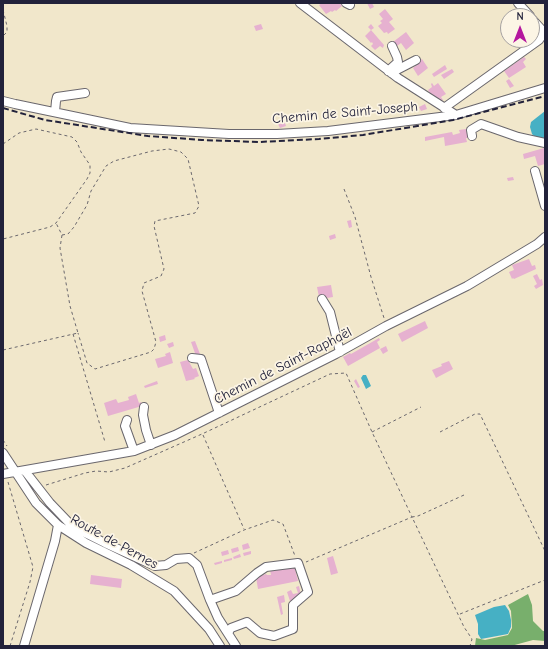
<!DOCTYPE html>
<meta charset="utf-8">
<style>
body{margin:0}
#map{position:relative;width:548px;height:649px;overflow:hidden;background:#f1e7cb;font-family:"Comic Neue",sans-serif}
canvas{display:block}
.frame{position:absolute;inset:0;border:4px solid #22223b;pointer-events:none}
.north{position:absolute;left:500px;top:8px;width:40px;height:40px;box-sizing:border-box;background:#fcf5e5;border:1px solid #a5a1a1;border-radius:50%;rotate:0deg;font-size:11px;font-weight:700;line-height:16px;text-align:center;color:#22223b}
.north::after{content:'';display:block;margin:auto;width:14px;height:18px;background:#b5179e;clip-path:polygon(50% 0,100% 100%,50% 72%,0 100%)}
</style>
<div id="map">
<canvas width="548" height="649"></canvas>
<div class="frame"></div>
<div class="north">N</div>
</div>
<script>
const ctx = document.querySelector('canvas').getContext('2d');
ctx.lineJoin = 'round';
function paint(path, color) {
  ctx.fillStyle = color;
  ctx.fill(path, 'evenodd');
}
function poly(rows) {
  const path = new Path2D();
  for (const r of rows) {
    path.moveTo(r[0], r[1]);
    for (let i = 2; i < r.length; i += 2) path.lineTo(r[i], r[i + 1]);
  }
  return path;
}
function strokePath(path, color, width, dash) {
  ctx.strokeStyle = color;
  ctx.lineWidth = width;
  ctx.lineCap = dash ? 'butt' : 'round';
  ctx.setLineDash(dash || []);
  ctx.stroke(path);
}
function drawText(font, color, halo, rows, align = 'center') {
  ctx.font = font + ' "Comic Neue",sans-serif';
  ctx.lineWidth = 3.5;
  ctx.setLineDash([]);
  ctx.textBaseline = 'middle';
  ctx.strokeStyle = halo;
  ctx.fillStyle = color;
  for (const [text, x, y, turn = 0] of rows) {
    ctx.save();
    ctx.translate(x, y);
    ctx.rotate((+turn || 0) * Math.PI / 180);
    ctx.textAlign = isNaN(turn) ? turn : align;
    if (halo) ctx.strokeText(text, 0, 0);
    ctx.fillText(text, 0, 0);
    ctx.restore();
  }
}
const forest = poly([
 [528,594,532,605,533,621,543,631,545,631,545,641,533,640,511,646,475,646,476,638,485,640,508,635,512,628,511,611,508,605]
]);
const water = poly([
 [545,111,545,140,535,137,532,134,530,127,531,122],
 [363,375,366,375,371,386,366,389,361,378],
 [505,605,509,611,511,620,511,627,508,634,481,639,478,634,478,624,475,615,494,607]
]);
const building = poly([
 [322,3,330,4,340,3,342,6,336,11,335,10,332,12,331,11,326,14,319,5],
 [367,3,372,3,374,7,370,9],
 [385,9,393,19,389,22,395,29,388,34,387,32,384,33,378,26,382,23,380,21,383,19,379,14],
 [261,24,263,29,256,31,254,26],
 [371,24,374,28,371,30,368,27],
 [371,30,384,45,383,48,380,46,375,50,371,46,373,44,372,42,371,43,365,36],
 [406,32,414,43,406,50,401,43,397,46,393,42],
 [524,57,526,59,523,62,526,67,509,78,504,71],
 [422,59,428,68,418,76,413,68,419,63,418,62],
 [445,65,447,69,434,77,432,74],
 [452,69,454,72,444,79,441,75],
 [509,79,514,86,510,88,506,81],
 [432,83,434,86,438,83,446,94,441,97,443,100,441,101,439,98,435,101,428,90,432,87,431,84],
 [425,104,427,109,421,111,419,107],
 [285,123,286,126,280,128,278,124],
 [466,129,468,138,466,138,467,142,445,146,444,137,425,141,425,137,452,132,453,135,460,133,459,130],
 [544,148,545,164,538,166,535,156,524,159,523,154],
 [513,177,514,180,508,181,507,178],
 [351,220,352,227,349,228,347,221],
 [335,234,336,238,330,240,329,236],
 [529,259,532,266,535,265,536,269,514,279,513,278,512,279,509,272,514,270,512,265],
 [537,274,540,280,542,279,543,285,536,289,534,286,537,284,533,276],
 [331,285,333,297,327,298,326,296,319,297,317,287],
 [425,321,428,328,402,342,398,334],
 [165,335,166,340,160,342,159,337],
 [379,338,380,340,377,342,380,348,348,366,343,357,350,353,351,354],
 [195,341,200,354,196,356,191,342],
 [173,342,174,346,169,348,167,344],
 [386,346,388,351,383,354,380,349],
 [170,352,173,363,158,368,155,359,166,356,165,354],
 [188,360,193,369,196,368,199,376,194,378,195,379,186,381,180,362],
 [449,361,453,369,436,378,432,370,442,366,441,364],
 [356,379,360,387,358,388,354,381],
 [157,381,158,384,145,388,144,386],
 [136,394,139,403,141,402,142,406,108,416,104,403,116,399,118,403,129,400,128,397],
 [226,394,227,398,222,400,220,397],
 [248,543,250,548,243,550,242,545],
 [238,547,239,551,232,553,231,549],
 [228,550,229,554,222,556,221,552],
 [251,551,251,554,244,556,243,553],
 [240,554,241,557,234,559,233,557],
 [333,556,338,573,331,575,327,558],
 [232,558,232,560,224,562,224,560],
 [222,561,222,563,215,565,214,563],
 [294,565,298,581,258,589,256,577,266,574,267,575,271,575,270,570],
 [91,575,122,579,121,588,90,584],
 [299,586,301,595,290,601,287,592,291,590,293,594,298,593,296,587],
 [284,595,285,602,281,603,283,614,281,615,277,597]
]);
const path = poly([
 [3,10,7,26,7,32,3,36],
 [3,144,19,133,36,129,72,137,77,142,81,152,90,165,90,173,87,179,56,223,50,227,3,239],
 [344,189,355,217,371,277,384,318],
 [62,235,68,234,74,227,87,205,91,191,106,166,114,161,152,151,169,149,181,152,188,159,199,206,195,213,155,221,154,226,164,269,161,276,144,283,142,291,156,342,154,349,151,352,95,369,87,363,78,333],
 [73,334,105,442],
 [3,350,78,333,70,306,60,248,62,235,56,223],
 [372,432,421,407],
 [440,432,475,414,480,414,545,551],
 [203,435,244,529],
 [3,440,7,446],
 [8,482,33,567,30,582,10,646],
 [46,485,85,473,96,471,109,472,125,468,202,434,330,374,346,373,372,432,412,517,306,562],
 [464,495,418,516,412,517,464,627,472,639,470,646],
 [194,553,244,530,273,520,283,524,295,556],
 [460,614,545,580]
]);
const minor = poly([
 [300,3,398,78,456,115],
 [346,3,350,5],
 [518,3,530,16],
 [388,71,398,62,397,57,392,46],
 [391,73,416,60],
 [3,101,15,104,130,128,229,134,277,134,328,131,456,115,545,88],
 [444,108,539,40,543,34,542,30,532,19],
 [55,112,56,101,57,97,85,93],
 [472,136,471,130,481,124,518,137,545,143],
 [535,171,545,206],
 [322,299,330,312,340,352],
 [192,358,201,359,219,413],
 [144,407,143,415,146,430,151,445],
 [127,420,125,426,134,451],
 [3,453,36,503,58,525,86,543,131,565,174,591,209,629,220,646],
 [25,471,50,503,73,527,105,543,155,566,166,565,176,559,189,558,197,565,210,600],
 [3,474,134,451,175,435,336,354,386,326,467,286,537,244,545,237],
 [228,633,231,628,247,622,260,633,274,636,293,629,293,605,308,592,298,563,266,567,257,573,236,591,210,600,218,618,236,646],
 [24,646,55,541,58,525]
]);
const rail = poly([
 [3,108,45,120,148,136,202,140,259,142,319,139,363,135,453,120,545,96]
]);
const streetNames = [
 ["Chemin de Saint-Joseph",345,113,-5],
 ["Chemin de Saint-Raphaël",283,366,-27],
 ["Route de Pernes",114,542,29]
];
paint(forest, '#78af6c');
paint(water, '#46b0c4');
paint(building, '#e6b1d0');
strokePath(minor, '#6a676d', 10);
strokePath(path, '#6a676d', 1, [3, 3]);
strokePath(minor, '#fff', 8);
strokePath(rail, '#22223b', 2, [6, 3]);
drawText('14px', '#22223b', '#fcf5e5', streetNames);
</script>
